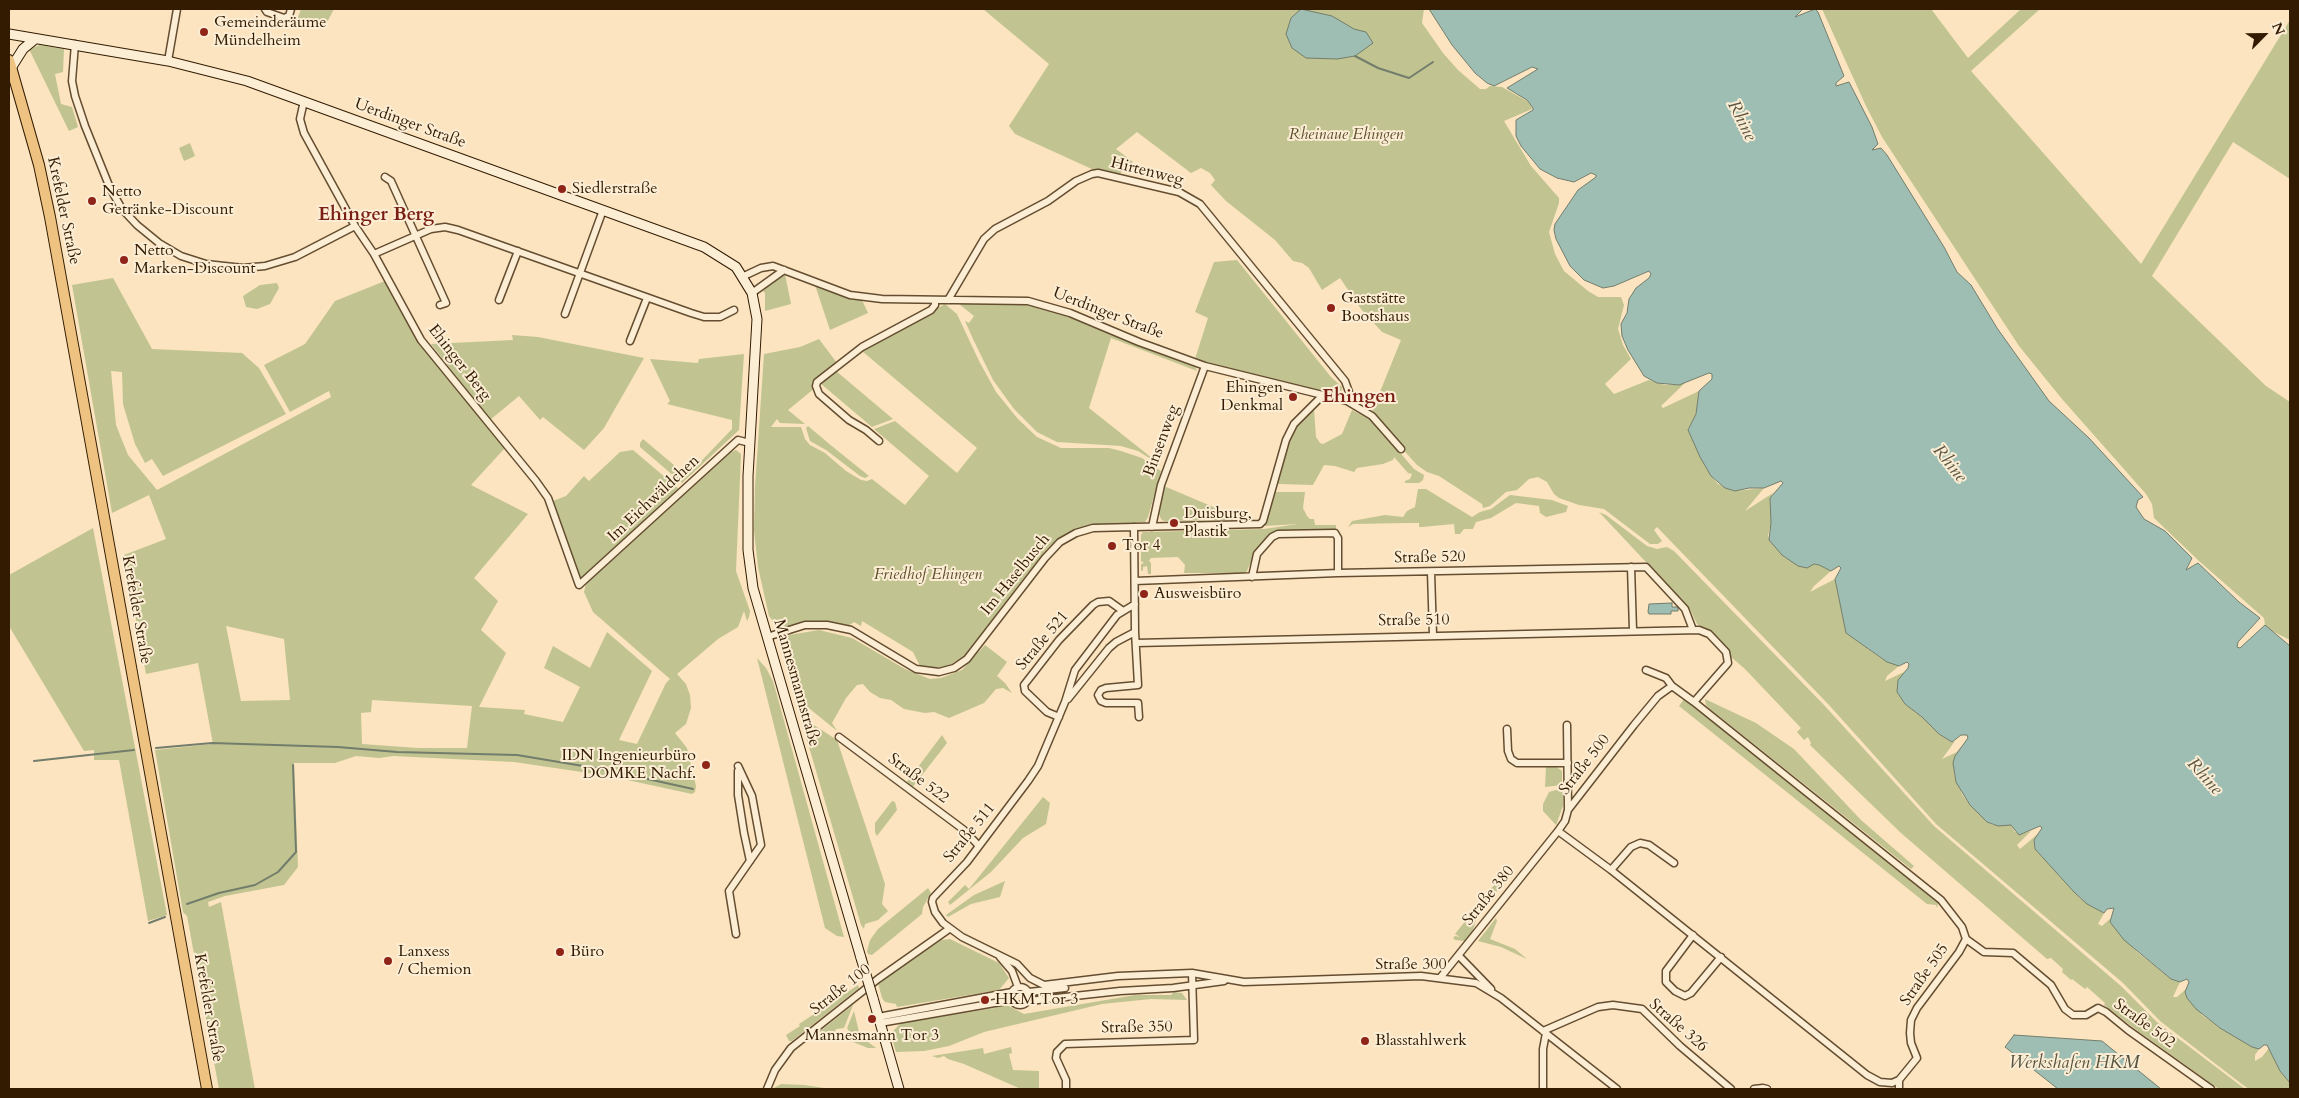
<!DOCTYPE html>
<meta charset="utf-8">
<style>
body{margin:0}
#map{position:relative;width:2299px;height:1098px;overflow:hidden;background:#fbe4bf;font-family:Cardo,serif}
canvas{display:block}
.frame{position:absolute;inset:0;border:10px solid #321b01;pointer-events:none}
.north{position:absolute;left:2239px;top:10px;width:50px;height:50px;-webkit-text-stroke:4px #fcedd5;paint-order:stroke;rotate:67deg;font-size:14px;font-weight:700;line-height:20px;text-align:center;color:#321b01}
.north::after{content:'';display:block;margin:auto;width:18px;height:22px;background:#321b01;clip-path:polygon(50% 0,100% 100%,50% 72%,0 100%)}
</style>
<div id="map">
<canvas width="2299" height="1098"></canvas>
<div class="frame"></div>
<div class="north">N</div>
</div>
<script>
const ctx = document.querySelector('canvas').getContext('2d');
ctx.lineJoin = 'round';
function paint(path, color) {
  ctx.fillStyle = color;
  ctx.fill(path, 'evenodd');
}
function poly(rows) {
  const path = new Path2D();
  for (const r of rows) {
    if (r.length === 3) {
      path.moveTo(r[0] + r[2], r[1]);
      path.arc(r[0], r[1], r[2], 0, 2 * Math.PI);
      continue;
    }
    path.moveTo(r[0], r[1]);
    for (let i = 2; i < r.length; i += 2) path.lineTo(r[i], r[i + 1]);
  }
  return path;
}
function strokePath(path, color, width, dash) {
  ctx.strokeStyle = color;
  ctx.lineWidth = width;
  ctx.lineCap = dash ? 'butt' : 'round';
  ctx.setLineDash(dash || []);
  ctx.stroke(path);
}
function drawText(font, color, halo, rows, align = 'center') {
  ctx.font = font + ' Cardo,serif';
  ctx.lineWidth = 4;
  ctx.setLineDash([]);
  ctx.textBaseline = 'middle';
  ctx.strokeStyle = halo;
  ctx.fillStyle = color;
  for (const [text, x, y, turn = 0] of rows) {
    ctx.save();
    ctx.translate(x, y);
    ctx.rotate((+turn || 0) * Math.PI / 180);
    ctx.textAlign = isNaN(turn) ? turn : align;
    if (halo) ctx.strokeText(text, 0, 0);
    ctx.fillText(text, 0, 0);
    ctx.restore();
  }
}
const green = poly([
 [301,9,334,9,324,28,297,20],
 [983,9,1424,9,1422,23,1443,53,1458,70,1480,89,1486,89,1490,86,1502,87,1527,101,1531,106,1532,109,1504,121,1531,166,1559,198,1559,203,1549,232,1555,254,1564,271,1588,291,1598,297,1621,297,1624,305,1618,329,1623,345,1631,359,1605,384,1614,394,1649,380,1665,385,1679,385,1686,382,1661,406,1663,408,1699,391,1696,414,1688,430,1711,476,1718,484,1735,491,1764,488,1745,511,1773,493,1770,498,1771,523,1768,536,1782,555,1791,561,1819,565,1831,571,1814,586,1810,592,1835,579,1846,633,1882,659,1899,666,1887,676,1885,681,1904,672,1897,686,1905,704,1922,717,1939,734,1952,742,1955,741,1942,759,1957,752,1961,746,1954,760,1954,774,1962,794,1970,805,1987,822,1993,825,2011,825,2015,832,2022,834,2031,831,2017,845,2020,849,2040,832,2034,845,2035,849,2080,898,2104,913,2098,924,2102,926,2111,918,2110,922,2137,952,2171,979,2180,982,2173,997,2177,997,2186,989,2185,992,2202,1015,2220,1028,2259,1049,2255,1055,2255,1061,2262,1057,2269,1048,2280,1071,2290,1083,2290,1089,2249,1089,2243,1085,2160,1021,2123,983,1936,824,1829,705,1657,527,1654,530,1662,541,1658,544,1650,544,1604,509,1579,505,1559,498,1554,494,1547,482,1538,477,1529,479,1517,490,1506,492,1490,506,1483,508,1482,504,1439,476,1427,472,1417,465,1371,414,1401,340,1382,332,1361,309,1340,278,1322,290,1309,268,1302,263,1293,261,1275,240,1226,201,1211,185,1215,180,1210,173,1201,168,1191,173,1137,132,1116,149,1133,162,1117,176,1094,170,1015,134,1009,126,1049,64],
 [1822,9,1931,9,1968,58,2021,9,2040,9,1971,71,2141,264,2290,20,2290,179,2233,142,2152,276,2266,386,2290,402,2290,640,2270,630,2265,625,2264,618,2199,561,2154,518,2152,504,2146,494,2062,399,2019,346,1882,137,1866,106],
 [40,45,64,49,63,72,55,74,61,104,72,107,78,127,69,131,29,49],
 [190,143,195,156,184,161,179,148],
 [1237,260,1331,377,1342,387,1341,394,1337,396,1195,359,1208,318,1195,312,1214,262],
 [785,274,791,304,765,311,765,293,763,291,780,275],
 [113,278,152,349,242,353,259,368,286,414,163,476,152,459,145,463,135,444,123,404,122,372,111,371,116,425,128,455,157,490,331,397,329,391,290,412,264,365,305,344,335,301,385,281,424,350,505,448,471,485,528,514,474,578,498,601,481,630,506,653,479,707,525,710,524,714,563,722,580,687,544,668,553,646,590,668,607,632,652,671,619,740,637,744,666,683,670,679,593,612,584,592,586,584,731,452,736,450,741,454,736,571,750,611,749,617,747,621,744,611,738,627,718,639,677,674,686,684,690,695,691,708,686,724,675,733,687,748,696,786,695,792,692,794,609,776,514,762,393,756,379,758,356,756,335,763,294,763,298,867,284,885,225,896,208,902,209,907,221,902,255,1089,219,1089,187,916,183,912,155,750,213,744,198,663,146,674,124,555,166,539,149,495,112,513,72,285],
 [226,626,284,639,290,700,241,701],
 [372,700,472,706,467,748,418,748,362,744,361,713,371,712],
 [277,283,279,288,270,304,257,309,246,307,243,296,260,285],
 [815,285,852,299,862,300,868,313,830,330],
 [1018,302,1037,305,1073,318,1195,367,1197,371,1111,338,1089,408,1162,466,1138,451,1121,446,1057,442,1037,432,1014,409,993,380,973,339,965,321,969,323,974,316,959,304,955,304],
 [945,304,957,314,979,361,996,392,1018,419,1037,437,1061,448,1109,448,1121,451,1142,458,1161,471,1148,517,1145,522,1085,526,1059,538,1047,549,1026,575,965,655,948,666,934,668,920,666,913,652,862,621,861,626,854,622,848,626,822,621,786,627,777,626,769,616,758,567,754,530,755,487,764,354,800,347,819,339,837,363,813,383,815,388,788,410,805,424,780,423,777,419,771,427,801,427,805,439,810,445,825,453,846,471,861,480,867,481,872,479,905,505,929,476,874,429,895,421,957,473,977,448,862,351],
 [512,335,538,337,644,358,604,428,584,450,543,417,540,420,519,396,490,420,431,344,513,340],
 [744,354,739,430,682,483,640,447,640,443,643,439,687,476,732,429,732,420,667,404,670,401,650,359,698,363,699,359],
 [836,371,893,419,872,427,820,383],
 [1314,410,1316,437,1320,443,1323,444,1342,434,1352,410,1373,421,1414,469,1424,475,1423,480,1419,483,1405,483,1405,481,1410,479,1412,474,1408,473,1394,457,1393,460,1383,464,1357,468,1354,472,1335,466,1324,465,1313,485,1279,484,1277,483,1285,450,1294,431,1302,420],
 [808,426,833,447,869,476,865,478,860,476,826,450,810,441,806,428],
 [633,450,679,489,583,580,579,580,553,501,566,496,584,476,589,481,620,452],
 [1164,486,1225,512,1254,520,1164,521,1161,519,1158,511],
 [1418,489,1426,489,1472,517,1480,512,1491,509,1510,495,1552,500,1568,506,1566,512,1546,517,1540,513,1539,506,1516,503,1491,518,1476,522,1473,529,1464,529,1460,534,1455,534,1454,524,1422,527,1419,527,1419,523,1405,523,1353,524,1348,527,1352,521,1385,515,1403,517,1407,511,1415,507],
 [1275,492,1305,492,1303,508,1307,516,1310,519,1314,519,1315,525,1336,525,1336,531,1272,534,1255,552,1246,573,1184,573,1185,565,1178,557,1151,558,1149,561,1151,563,1151,574,1148,574,1147,566,1143,567,1143,571,1141,570,1141,564,1144,563,1141,561,1141,535,1143,532,1264,529,1298,524,1265,526],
 [1599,512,1606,515,1647,546,1657,549,1667,547,1674,551,1824,705,1934,826,2121,986,2158,1023,2245,1089,2219,1089,2139,1032,2104,1005,2105,1003,2087,987,2085,989,2072,979,2071,980,2062,972,2063,969,2051,958,2047,959,1901,833,1810,745,1811,743,1808,737,1804,740,1797,732,1801,728,1745,669,1731,657,1728,651,1712,634,1697,624,1690,609],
 [93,528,167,915,148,921,119,760,94,760,94,750,84,751,9,626,9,575],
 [819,630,852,638,905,669,930,679,941,678,962,670,985,645,1007,662,997,676,1005,683,1012,693,1003,688,996,689,984,703,949,718,934,712,925,713,904,709,891,700,880,698,870,692,863,684,857,685,846,698,832,723,837,731,794,696,788,661,782,643,789,635],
 [757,658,766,668,773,681,844,937,837,936,825,928],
 [1684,699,1938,903,1937,908,1936,905,1927,904,1679,706],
 [1705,699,1756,723,1794,749,1861,820,1914,866,1911,869,1710,709,1706,705],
 [800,716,837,740,885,884,882,904,888,911,878,920,865,924,864,929,861,925],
 [942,735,947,743,912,788,906,783],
 [1555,766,1562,771,1562,785,1545,787,1546,767],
 [1556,790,1563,791,1563,806,1556,825,1543,811,1543,804,1549,792],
 [1043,797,1050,803,1046,824,1023,838,991,872,950,905,948,902,965,885,969,889],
 [892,801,895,802,897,810,877,836,875,832,875,823],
 [1501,878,1501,886,1477,916,1473,930,1469,936,1465,941,1455,940,1453,938,1455,936,1460,937,1455,934,1494,885],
 [1005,881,1000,897,971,904,948,917,946,915,974,895],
 [928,888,931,893,923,907,922,914,872,955,868,954,867,951,870,940,878,929],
 [1496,918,1497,921,1490,939,1515,949,1527,959,1501,947,1478,941],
 [950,939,999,963,1009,978,999,990,897,1007,896,1004,885,1002,882,998,878,983,941,940],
 [858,985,859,988,792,1041,789,1041,786,1035,800,1026,799,1024],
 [1174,992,1182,993,1187,1000,1151,999,1102,1004,984,1032,949,1046,924,1051,896,1052,892,1038,893,1031,901,1023,995,1008,1002,1005,1007,1005,1024,1014,1135,995,1171,995],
 [853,1005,844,1028,836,1029,835,1032,830,1031,829,1039,809,1040],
 [854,1011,860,1036,876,1048,868,1048,848,1040,849,1031,847,1028],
 [1011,1047,1012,1053,1009,1054,1013,1070,1039,1071,1039,1089,1021,1089,964,1064,948,1059,944,1056,938,1058,932,1056,983,1048,984,1054],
 [781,1084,804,1085,831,1089,772,1089]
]);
const water = poly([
 [1301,9,1332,16,1354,29,1366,32,1373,43,1355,56,1337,59,1306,58,1292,48,1286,34,1291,18,1301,9],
 [1429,9,1803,9,1795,17,1815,9,1818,12,1844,76,1836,83,1836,86,1849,82,1872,127,1878,144,1872,150,1881,148,1887,155,1944,247,1957,272,1971,285,1997,328,2049,401,2089,438,2143,497,2138,500,2136,507,2144,519,2165,531,2192,558,2186,570,2198,563,2239,602,2260,618,2238,642,2237,647,2240,648,2265,625,2290,646,2290,1083,2280,1071,2267,1045,2264,1045,2259,1049,2252,1047,2220,1028,2196,1009,2187,998,2185,992,2189,982,2187,979,2180,982,2171,979,2124,940,2110,922,2114,908,2107,909,2104,913,2087,904,2074,892,2035,849,2034,840,2042,828,2040,826,2019,835,2011,825,1998,826,1987,822,1970,805,1956,782,1953,763,1955,756,1968,738,1967,735,1961,735,1952,742,1939,734,1922,717,1905,704,1897,692,1898,680,1908,668,1909,664,1907,662,1899,666,1887,662,1846,633,1835,579,1841,568,1839,566,1831,571,1819,565,1814,564,1807,568,1798,566,1782,555,1769,540,1771,523,1770,498,1783,483,1781,481,1764,488,1749,488,1735,491,1725,488,1711,476,1700,457,1688,430,1696,414,1699,391,1712,379,1712,374,1709,373,1679,385,1657,383,1644,376,1628,350,1622,336,1621,324,1627,313,1629,299,1636,288,1649,278,1651,274,1649,271,1614,286,1603,288,1584,280,1570,266,1556,239,1554,230,1555,224,1578,190,1596,177,1596,175,1591,173,1574,182,1557,178,1540,169,1521,146,1516,136,1516,120,1533,110,1533,108,1527,100,1507,88,1538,69,1532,67,1494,86,1487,83,1475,73,1452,45,1429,9],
 [1672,603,1672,607,1678,607,1678,611,1671,611,1671,614,1649,614,1648,612,1649,604,1672,603],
 [2014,1035,2102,1041,2161,1089,2058,1089,2005,1047,2014,1035]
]);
const stream = poly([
 [1355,56,1378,68,1409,78,1433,62],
 [156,748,212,743,338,747,397,752,517,755,607,770,693,789],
 [34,761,134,750],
 [187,904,219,893,255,885,278,872,296,852,293,765],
 [149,923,165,917]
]);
const minor = poly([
 [265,9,267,12,284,18,289,16,291,9],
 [75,44,72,81,75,96,85,126,110,188,122,209,137,225,159,243,181,256,206,264,243,268,265,266,295,257,355,226],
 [168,61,177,9],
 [304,101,300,119,304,133,355,226,374,254,421,340,536,481,548,498,579,585,738,440,750,443],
 [385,177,391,181,446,303,440,305],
 [374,254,431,229,445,227,458,230,691,313,704,317,720,317,734,310],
 [744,276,761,268,773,266,850,295,882,299,1028,301,1070,313,1139,342,1205,366,1347,401,1372,416,1401,449],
 [752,293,784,270],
 [499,300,518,251],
 [948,300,984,239,995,229,1048,201,1076,181,1092,174,1098,173,1179,192,1200,204,1345,381,1349,392,1347,401],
 [565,314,603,210],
 [630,341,647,298],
 [879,441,866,430,849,420,819,394,816,386,817,382,862,347,931,310,935,305,935,300],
 [1134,527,1135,632,1138,685,1106,688,1101,690,1098,695,1101,701,1106,703,1138,703,1139,717],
 [1152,527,1161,485,1205,366],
 [1631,567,1633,630],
 [1431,572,1433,635],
 [1252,577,1257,554,1272,537,1278,534,1335,533,1338,538,1338,573],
 [1135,581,1338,573,1646,567,1685,609,1693,630],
 [1135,604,1117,615,1075,670,1065,702,1038,766,1028,781,967,862,933,898,932,902,935,912,943,923,962,937,1017,964,1030,978,1044,985,1118,976,1192,973,1244,982,1421,976,1476,983,1501,998,1617,1089],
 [767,637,805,625,827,625,851,630,916,669,939,672,954,668,967,659,1045,558,1060,542,1076,533,1093,528,1260,524,1263,521,1286,440,1294,424,1322,396],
 [1136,643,1699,630,1709,634,1726,652,1728,663,1694,702],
 [1646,670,1666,678,1672,686],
 [1068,699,1109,648,1116,642,1135,632],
 [1059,717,1047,712,1025,691,1024,685,1059,640,1093,605,1098,602,1109,601,1123,611],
 [1567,725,1568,809],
 [1507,729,1508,751,1511,759,1517,763,1568,763],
 [839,737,964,830,979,846],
 [738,771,738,795,744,833,750,861],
 [1558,831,1611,870,1867,1075,1880,1082,1892,1083,1899,1080],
 [1611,870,1631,847,1640,843,1649,845,1674,863],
 [736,934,729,891,761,845,752,796,738,766],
 [1693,935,1666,971,1666,982,1675,991,1685,996,1691,993,1721,957],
 [1966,939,1984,952,2013,953,2051,985,2065,1009,2073,1015,2086,1015,2098,1008,2106,1012,2128,1030,2211,1089],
 [1459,956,1491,989],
 [1000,957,1012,971,1018,987],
 [1440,978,1558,831,1565,821,1568,810,1634,725,1658,696,1672,686,1694,702,1941,900,1962,927,1966,939],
 [1020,996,9],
 [1029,992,1065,988],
 [1029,1001,1120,991,1173,988,1224,981],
 [878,1017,1012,992],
 [880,1023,1012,1000],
 [1543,1031,1598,1007,1613,1005,1642,1009,1680,1046,1731,1089],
 [1899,1080,1917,1058,1911,1043,1910,1033,1911,1020,1917,1008,1959,952,1966,939],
 [767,1089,775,1070,791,1048,878,979,949,929],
 [1066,1089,1066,1080,1056,1058,1057,1052,1065,1044,1194,1040,1192,973],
 [1543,1089,1543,1049,1546,1033],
 [1754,1089,1763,1088,1767,1089],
 [1899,1089,1899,1080]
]);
const secondary = poly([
 [9,34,168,61,247,81,704,247,736,267,752,293,757,319,748,476,748,550,753,588,861,958],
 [11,68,23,49,35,39],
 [873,998,899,1089]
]);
const primary = poly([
 [9,60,39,165,50,217,207,1089]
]);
const secondaryBridge = poly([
 [861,958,873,998]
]);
const markers = [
 [204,32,5,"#8f2418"],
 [562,189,5,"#8f2418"],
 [92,201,5,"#8f2418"],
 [124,260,5,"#8f2418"],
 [1331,308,5,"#8f2418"],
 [1293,397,5,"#8f2418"],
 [1174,523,5,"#8f2418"],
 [1112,546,5,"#8f2418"],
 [1144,594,5,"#8f2418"],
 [706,765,5,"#8f2418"],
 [560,952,5,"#8f2418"],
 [388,961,5,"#8f2418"],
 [985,1000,5,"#8f2418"],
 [872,1019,5,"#8f2418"],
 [1365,1041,5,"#8f2418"]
];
const poiNames = [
 ["Gemeinderäume",214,23],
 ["Mündelheim",214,41],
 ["Siedlerstraße",572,189],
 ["Netto",102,192],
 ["Getränke-Discount",102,210],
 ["Netto",134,251],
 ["Marken-Discount",134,269],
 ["Gaststätte",1341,299],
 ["Bootshaus",1341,317],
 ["Ehingen",1283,388,"right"],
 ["Denkmal",1283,406,"right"],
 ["Duisburg,",1184,514],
 ["Plastik",1184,532],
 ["Tor 4",1122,546],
 ["Ausweisbüro",1154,594],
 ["IDN Ingenieurbüro",696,756,"right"],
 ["DOMKE Nachf.",696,774,"right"],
 ["Lanxess",398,952],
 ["/ Chemion",398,970],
 ["Büro",570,952],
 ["HKM Tor 3",995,1000],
 ["Mannesmann Tor 3",872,1036,"center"],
 ["Blasstahlwerk",1375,1041]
];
const streetNames = [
 ["Uerdinger Straße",410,124,20],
 ["Hirtenweg",1147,172,14],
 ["Krefelder Straße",63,211,78],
 ["Uerdinger Straße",1108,314,21],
 ["Ehinger Berg",459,363,52],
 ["Binsenweg",1162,441,-70],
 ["Im Eichwäldchen",654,499,-43],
 ["Straße 520",1430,558,-1],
 ["Im Haselbusch",1016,575,-51],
 ["Krefelder Straße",136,610,80],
 ["Straße 510",1414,621,-1],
 ["Straße 521",1043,641,-50],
 ["Mannesmannstraße",796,683,74],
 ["Straße 500",1585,765,-52],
 ["Straße 522",918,779,37],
 ["Straße 511",970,833,-51],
 ["Straße 380",1489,896,-51],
 ["Straße 300",1411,965],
 ["Straße 505",1925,975,-55],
 ["Straße 100",841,990,-38],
 ["Krefelder Straße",208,1008,80],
 ["Straße 502",2144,1024,36],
 ["Straße 326",1678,1026,41],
 ["Straße 350",1137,1028,-1]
];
const parkNames = [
 ["Rheinaue Ehingen",1346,135],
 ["Friedhof Ehingen",928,575]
];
const waterNames = [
 ["Rhine",1741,121,63],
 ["Rhine",1949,464,51],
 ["Rhine",2204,777,48],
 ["Werkshafen HKM",2074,1064]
];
const quarterNames = [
 ["Ehinger Berg",376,216],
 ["Ehingen",1359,398]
];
paint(green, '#c1c490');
paint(water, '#9fbeb3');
strokePath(water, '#737d6c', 1);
strokePath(stream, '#737d6c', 2);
strokePath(minor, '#644d30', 9);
strokePath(secondary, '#321b01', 11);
strokePath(primary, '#321b01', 12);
strokePath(minor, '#fcedd5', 6);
strokePath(secondary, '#fcedd5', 9);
strokePath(primary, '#eec280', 10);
strokePath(secondaryBridge, '#321b01', 11, []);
strokePath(secondaryBridge, '#fcedd5', 9);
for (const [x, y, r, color] of markers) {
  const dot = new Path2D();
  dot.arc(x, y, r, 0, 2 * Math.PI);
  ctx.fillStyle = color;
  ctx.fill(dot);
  strokePath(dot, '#fcedd5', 2);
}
drawText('16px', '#321b01', '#fcedd5', poiNames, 'left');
drawText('16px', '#321b01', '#fcedd5', streetNames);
drawText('italic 16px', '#5d4e2c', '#fcedd5', parkNames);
drawText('italic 18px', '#58543f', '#fcedd5', waterNames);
drawText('bold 19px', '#7a1f14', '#fcedd5', quarterNames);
</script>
